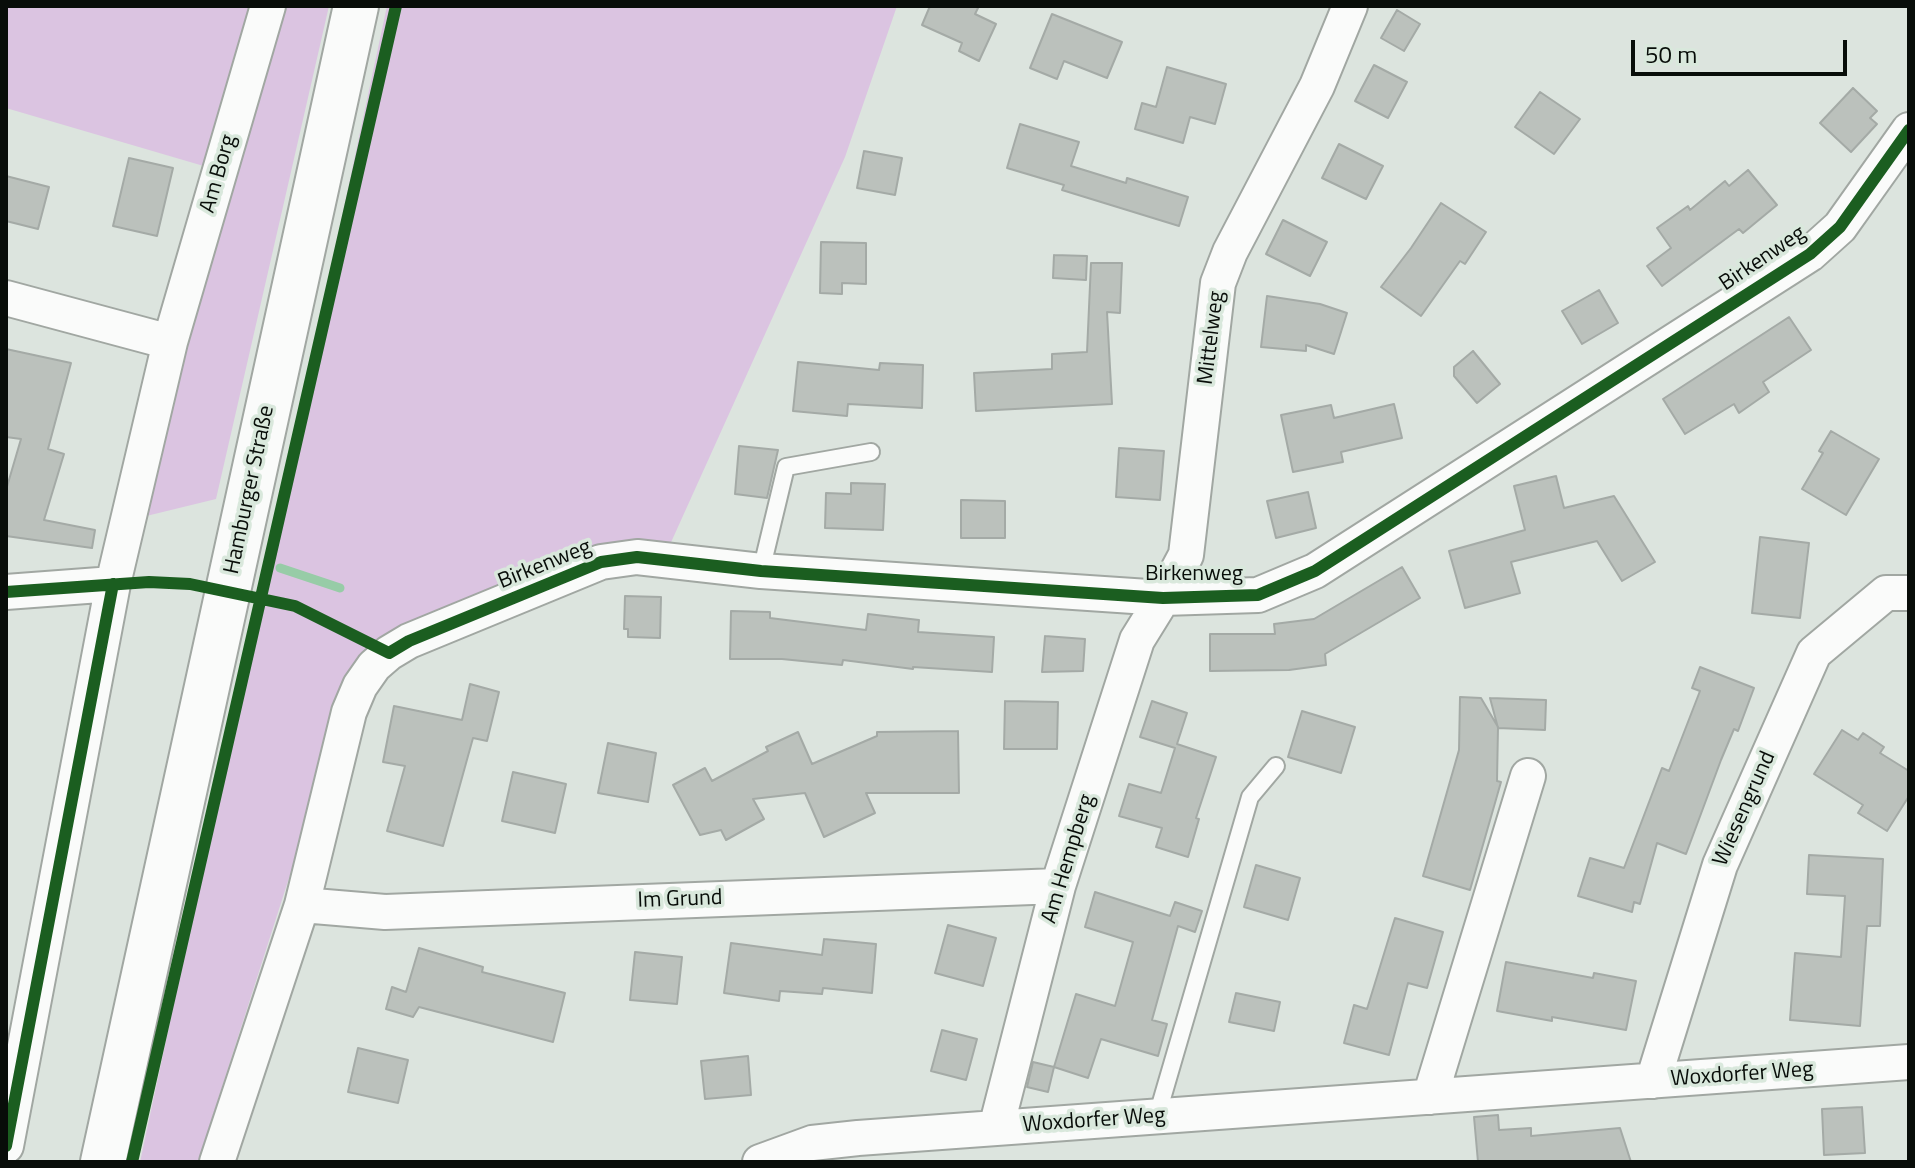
<!DOCTYPE html>
<meta charset="utf-8">
<style>
body{margin:0}
#map{position:relative;width:1915px;height:1168px;overflow:hidden;background:#dce4de;font-family:"Titillium Web",sans-serif}
canvas{display:block}
.frame{position:absolute;inset:0;border:8px solid #080d09;pointer-events:none}
.scale{position:absolute;left:1631px;top:40px;width:216px;height:36px;box-sizing:border-box;border:4px solid #080d09;border-top:0;padding-left:10px;font-size:24px;line-height:28px;white-space:nowrap;color:#080d09;-webkit-text-stroke:6px #d9e8dc;paint-order:stroke}
</style>
<div id="map">
<canvas width="1915" height="1168"></canvas>
<div class="frame"></div>
<div class="scale">50 m</div>
</div>
<script>
const ctx = document.querySelector('canvas').getContext('2d');
ctx.lineJoin = 'round';
function paint(path, color) {
  ctx.fillStyle = color;
  ctx.fill(path, 'evenodd');
}
function poly(rows) {
  const path = new Path2D();
  for (const r of rows) {
    path.moveTo(r[0], r[1]);
    for (let i = 2; i < r.length; i += 2) path.lineTo(r[i], r[i + 1]);
  }
  return path;
}
function strokePath(path, color, width, dash) {
  ctx.strokeStyle = color;
  ctx.lineWidth = width;
  ctx.lineCap = dash ? 'butt' : 'round';
  ctx.setLineDash(dash || []);
  ctx.stroke(path);
}
function drawText(font, color, halo, rows, align = 'center') {
  ctx.font = font + ' "Titillium Web",sans-serif';
  ctx.lineWidth = 7;
  ctx.setLineDash([]);
  ctx.textBaseline = 'middle';
  ctx.strokeStyle = halo;
  ctx.fillStyle = color;
  for (const [text, x, y, turn = 0] of rows) {
    ctx.save();
    ctx.translate(x, y);
    ctx.rotate((+turn || 0) * Math.PI / 180);
    ctx.textAlign = isNaN(turn) ? turn : align;
    if (halo) ctx.strokeText(text, 0, 0);
    ctx.fillText(text, 0, 0);
    ctx.restore();
  }
}
const green = poly([
 [6,6,329,6,216,499,130,520,207,167,6,108],
 [387,6,897,6,845,157,668,549,354,675,198,1162,140,1162]
]);
const stream = poly([
 [280,568,340,588]
]);
const building = poly([
 [930,6,979,6,975,14,996,24,979,61,959,51,962,43,922,25,930,6],
 [1397,10,1420,24,1404,51,1381,38,1397,10],
 [1052,14,1122,42,1107,78,1064,61,1057,79,1030,68,1052,14],
 [1374,65,1407,82,1388,118,1355,101,1374,65],
 [1167,67,1226,84,1215,124,1190,117,1183,143,1135,129,1142,103,1156,107,1167,67],
 [1853,88,1877,111,1870,118,1877,124,1851,152,1820,123,1853,88],
 [1540,92,1580,119,1554,154,1515,127,1540,92],
 [1020,124,1079,142,1071,166,1126,183,1127,178,1188,197,1179,226,1062,190,1064,185,1007,168,1020,124],
 [1339,144,1383,166,1366,199,1322,178,1339,144],
 [864,151,902,158,895,195,857,188,864,151],
 [129,158,173,168,157,236,113,226,129,158],
 [1748,170,1777,205,1743,233,1739,229,1662,286,1647,266,1671,248,1657,228,1688,206,1690,210,1725,181,1729,186,1748,170],
 [6,176,49,187,38,229,6,221,6,176],
 [1441,203,1486,232,1465,264,1460,261,1421,316,1381,287,1411,248,1441,203],
 [1283,220,1327,242,1310,276,1266,254,1283,220],
 [821,242,866,243,866,284,842,283,842,294,820,293,821,242],
 [1054,255,1087,256,1086,280,1053,278,1054,255],
 [1091,263,1122,263,1120,313,1107,312,1112,404,976,411,974,373,1052,369,1052,354,1087,352,1091,263],
 [1599,290,1618,323,1582,344,1562,311,1599,290],
 [1267,296,1320,304,1347,313,1334,354,1306,345,1306,351,1261,347,1267,296],
 [1789,317,1811,350,1763,382,1769,392,1739,413,1734,404,1685,434,1663,399,1789,317],
 [6,349,71,363,48,449,64,454,44,520,95,530,92,548,6,536,6,490,21,439,6,437,6,349],
 [1473,351,1500,384,1477,403,1454,376,1454,367,1473,351],
 [798,362,879,370,880,363,923,365,922,408,848,404,847,416,793,411,798,362],
 [1394,404,1402,438,1341,452,1343,462,1293,472,1281,415,1331,405,1334,418,1394,404],
 [1831,431,1879,459,1846,515,1802,489,1823,453,1819,451,1831,431],
 [739,446,778,450,767,498,735,494,739,446],
 [1119,448,1164,451,1160,500,1116,497,1119,448],
 [1556,476,1564,508,1614,496,1655,562,1622,581,1597,541,1511,562,1520,593,1465,608,1449,551,1525,530,1514,486,1556,476],
 [851,483,885,484,883,530,825,528,826,493,851,494,851,483],
 [1308,492,1316,528,1276,538,1267,501,1308,492],
 [961,500,1005,501,1005,538,961,538,961,500],
 [1760,537,1809,543,1800,618,1752,613,1760,537],
 [1402,567,1420,598,1325,654,1326,665,1289,670,1210,671,1210,634,1275,634,1274,624,1314,619,1402,567],
 [625,596,661,597,660,638,628,637,628,629,624,629,625,596],
 [731,611,770,612,770,618,866,630,868,614,919,620,918,632,994,637,992,672,913,667,913,669,843,660,842,665,782,659,730,659,731,611],
 [1045,636,1085,639,1083,671,1042,672,1045,636],
 [1700,667,1754,688,1738,731,1734,729,1721,760,1686,854,1657,843,1640,904,1634,902,1632,912,1578,896,1590,858,1624,868,1662,768,1669,771,1700,691,1692,688,1700,667],
 [470,684,499,692,487,741,473,738,443,846,387,831,405,766,383,762,394,706,462,720,470,684],
 [1460,697,1481,698,1498,727,1497,781,1501,782,1470,890,1423,876,1459,750,1460,697],
 [1490,698,1546,700,1545,730,1498,728,1490,698],
 [1005,701,1058,702,1057,749,1004,749,1005,701],
 [1152,701,1187,713,1177,744,1216,757,1196,818,1199,819,1188,857,1156,847,1162,828,1119,816,1129,784,1161,793,1175,748,1140,737,1152,701],
 [1302,711,1355,727,1341,773,1288,757,1302,711],
 [1842,730,1858,740,1863,733,1884,747,1880,753,1909,771,1909,796,1887,831,1858,813,1863,805,1814,774,1842,730],
 [958,731,959,793,866,793,875,813,824,837,805,793,753,799,764,819,726,840,721,830,700,835,673,785,705,768,712,781,768,751,766,747,798,732,812,764,877,736,877,732,958,731],
 [608,743,656,753,648,802,598,793,608,743],
 [513,772,566,784,555,833,502,821,513,772],
 [1809,855,1883,859,1880,926,1867,926,1860,1026,1790,1020,1795,953,1841,957,1845,896,1807,894,1809,855],
 [1256,865,1300,878,1288,920,1244,907,1256,865],
 [1095,892,1170,916,1175,902,1202,911,1195,932,1178,926,1152,1020,1167,1024,1158,1056,1101,1039,1088,1078,1054,1067,1076,994,1115,1006,1133,942,1085,927,1095,892],
 [1395,918,1443,932,1427,988,1408,983,1389,1055,1344,1043,1354,1005,1367,1009,1395,918],
 [948,925,996,938,983,986,935,973,948,925],
 [824,939,876,944,872,993,823,988,822,994,780,991,779,1001,724,993,731,943,822,955,824,939],
 [419,948,483,967,482,972,565,993,553,1042,419,1007,413,1017,386,1009,392,987,406,992,419,948],
 [635,952,682,957,677,1004,630,1000,635,952],
 [1506,962,1593,978,1594,973,1636,981,1626,1030,1552,1017,1552,1021,1497,1011,1506,962],
 [1236,993,1280,1002,1274,1031,1229,1022,1236,993],
 [942,1030,977,1039,966,1080,931,1071,942,1030],
 [358,1048,408,1060,398,1103,348,1092,358,1048],
 [748,1056,751,1095,705,1099,701,1061,748,1056],
 [1033,1062,1054,1067,1048,1092,1027,1087,1033,1062],
 [1862,1107,1865,1153,1824,1155,1822,1109,1862,1107],
 [1498,1115,1499,1130,1531,1128,1531,1136,1620,1128,1631,1162,1478,1162,1474,1117,1498,1115]
]);
const lane = poly([
 [761,571,786,467,871,452],
 [1157,1116,1250,797,1276,766]
]);
const street = poly([
 [6,298,170,342],
 [6,592,113,584],
 [302,905,385,912,1058,886],
 [1653,1081,1720,865,1814,653,1886,593,1909,593],
 [1430,1097,1528,776],
 [996,1128,1058,886,1137,640,1163,598,1186,555,1218,283,1230,252,1317,86,1350,6],
 [6,1146,113,584,170,342,268,6],
 [217,1162,302,905,349,712,360,686,374,666,389,653,409,641,601,562,637,557,761,571,1163,598,1258,595,1315,571,1810,254,1840,227,1909,130],
 [760,1162,812,1143,858,1138,1909,1062]
]);
const secondary = poly([
 [103,1162,356,6]
]);
const cycleway = poly([
 [6,592,149,582,190,584,295,606,389,653,409,641,601,562,637,557,761,571,1163,598,1258,595,1315,571,1810,254,1840,227,1909,130],
 [6,1146,113,584],
 [132,1162,396,6]
]);
const streetNames = [
 ["Am Borg",219,174,-74],
 ["Birkenweg",1763,259,-34],
 ["Mittelweg",1212,338,-83],
 ["Hamburger Straße",250,490,-78],
 ["Birkenweg",545,565,-22],
 ["Birkenweg",1194,575],
 ["Wiesengrund",1745,809,-66],
 ["Am Hempberg",1069,859,-73],
 ["Im Grund",680,900,-2],
 ["Woxdorfer Weg",1742,1075,-4],
 ["Woxdorfer Weg",1094,1121,-4]
];
paint(green, '#dbc4e1');
strokePath(stream, '#97cca7', 9);
paint(building, '#bbc1bc');
strokePath(building, '#a4aaa6', 2);
strokePath(lane, '#a1a7a2', 20);
strokePath(street, '#a1a7a2', 38);
strokePath(secondary, '#a1a7a2', 48);
strokePath(lane, '#fafbfa', 16);
strokePath(street, '#fafbfa', 34);
strokePath(secondary, '#fafbfa', 44);
strokePath(cycleway, '#1b5e20', 12);
drawText('22px', '#080d09', '#d9e8dc', streetNames);
</script>
